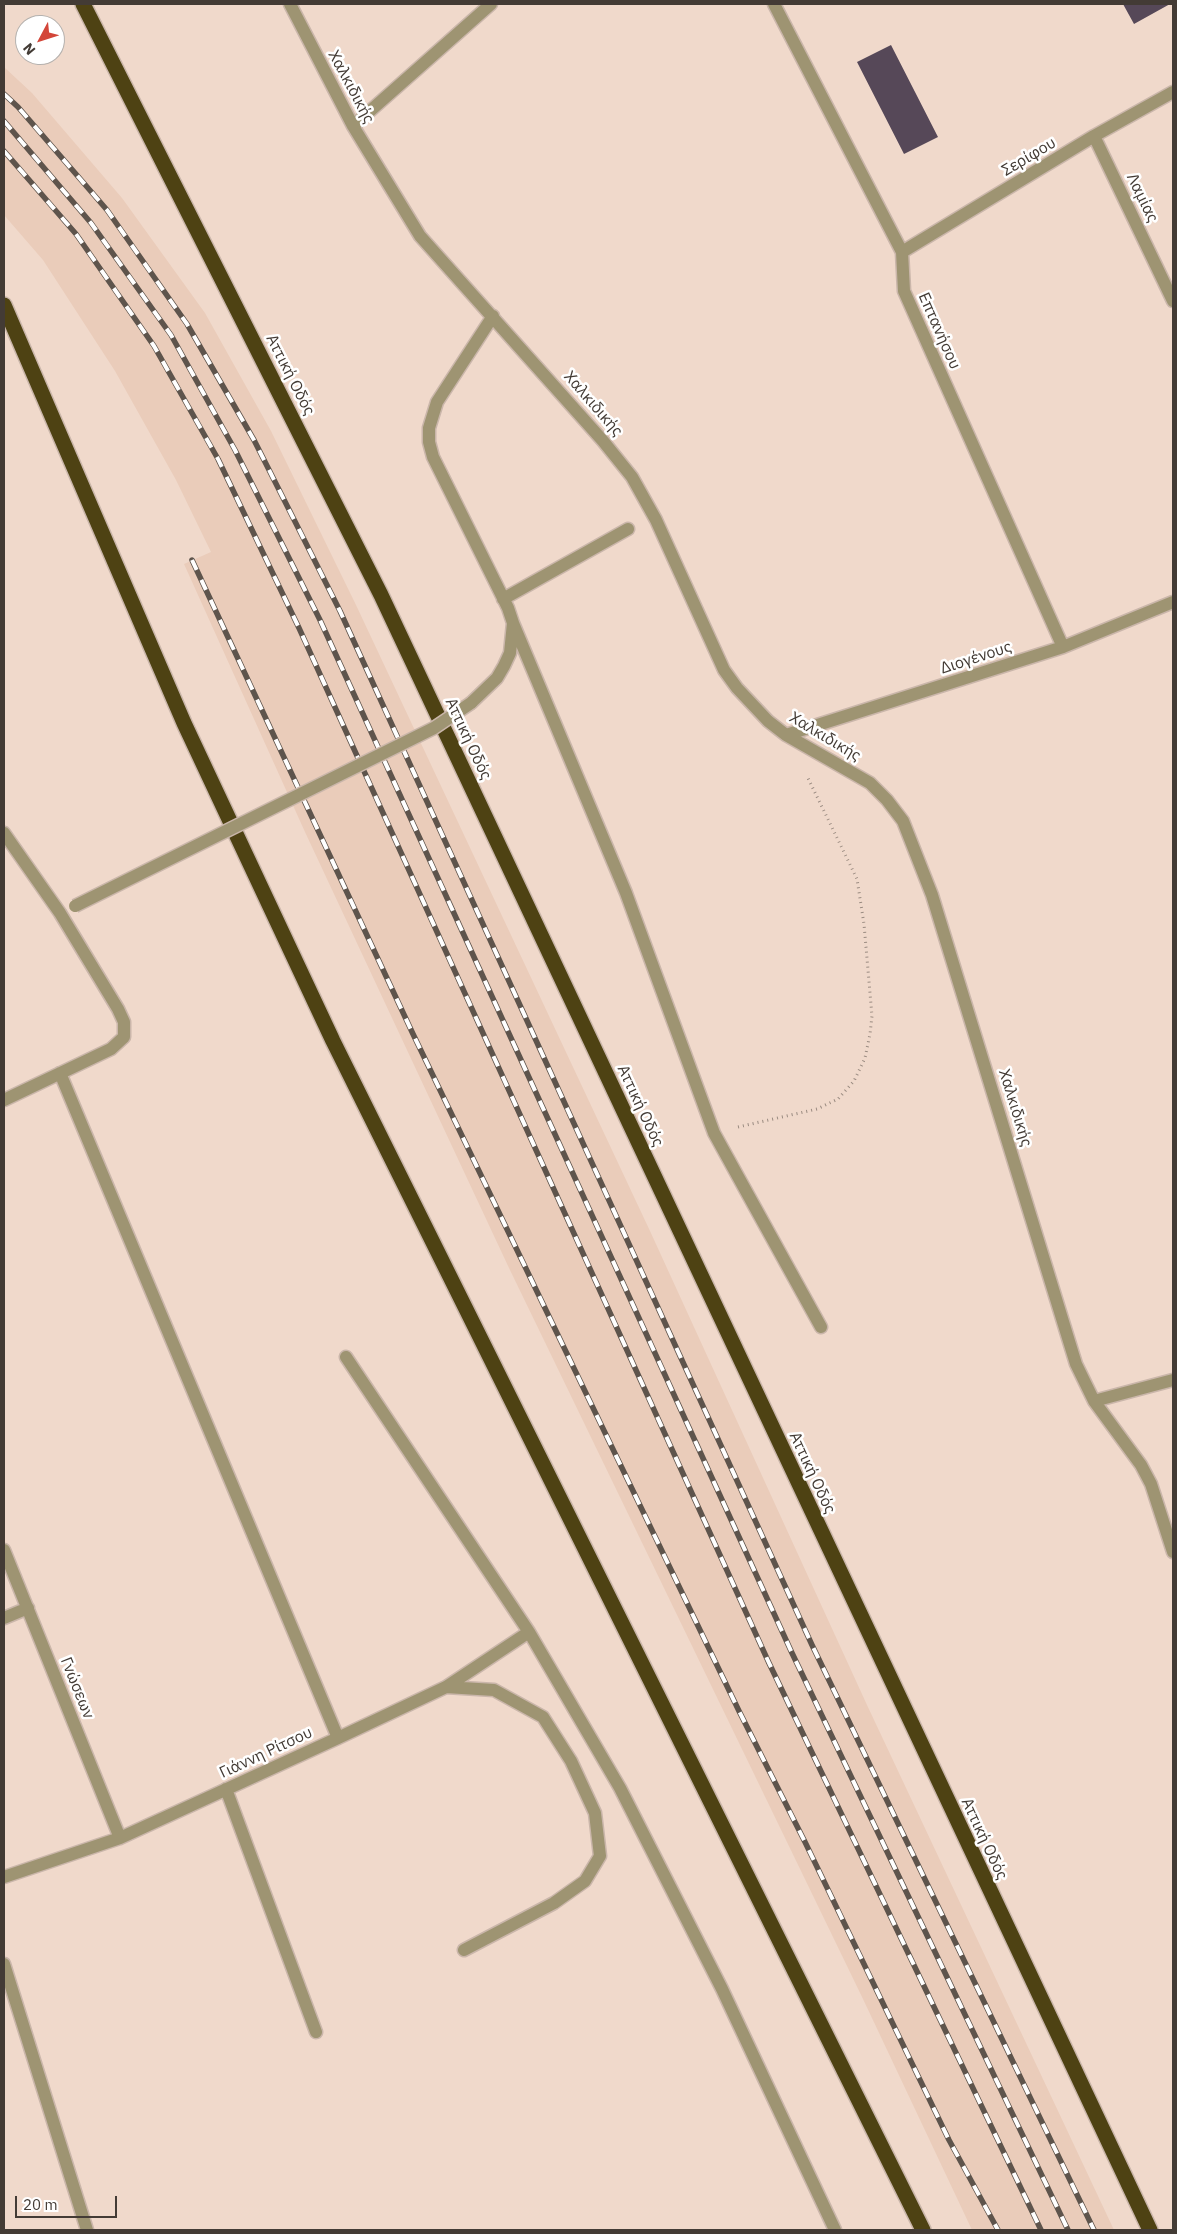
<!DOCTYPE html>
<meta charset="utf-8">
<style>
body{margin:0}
#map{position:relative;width:1177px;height:2234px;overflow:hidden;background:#f0d9cb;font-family:"IBM Plex Sans",sans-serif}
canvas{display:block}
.frame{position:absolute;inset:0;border:5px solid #433b35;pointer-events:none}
.north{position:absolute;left:15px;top:15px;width:50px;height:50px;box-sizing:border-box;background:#fff;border:1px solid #b4b1ae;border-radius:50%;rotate:230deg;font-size:14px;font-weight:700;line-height:20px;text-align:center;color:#433b35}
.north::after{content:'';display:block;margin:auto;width:18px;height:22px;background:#d34639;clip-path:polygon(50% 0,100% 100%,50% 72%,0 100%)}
.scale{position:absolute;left:15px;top:2196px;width:102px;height:22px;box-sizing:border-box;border:2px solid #433b35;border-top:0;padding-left:6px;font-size:15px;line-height:18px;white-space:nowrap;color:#433b35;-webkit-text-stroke:4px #fff;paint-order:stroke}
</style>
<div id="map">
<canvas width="1177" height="2234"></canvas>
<div class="frame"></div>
<div class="north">N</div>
<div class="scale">20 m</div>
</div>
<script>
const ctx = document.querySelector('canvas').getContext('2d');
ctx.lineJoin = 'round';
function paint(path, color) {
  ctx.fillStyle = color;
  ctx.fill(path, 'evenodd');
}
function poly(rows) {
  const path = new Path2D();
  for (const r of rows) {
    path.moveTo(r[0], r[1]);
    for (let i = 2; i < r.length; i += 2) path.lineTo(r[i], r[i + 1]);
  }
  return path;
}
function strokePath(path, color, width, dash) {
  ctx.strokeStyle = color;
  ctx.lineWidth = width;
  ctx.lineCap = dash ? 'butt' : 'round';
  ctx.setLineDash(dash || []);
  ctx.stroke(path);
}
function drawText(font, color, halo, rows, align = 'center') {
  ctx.font = font + ' "IBM Plex Sans",sans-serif';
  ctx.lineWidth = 5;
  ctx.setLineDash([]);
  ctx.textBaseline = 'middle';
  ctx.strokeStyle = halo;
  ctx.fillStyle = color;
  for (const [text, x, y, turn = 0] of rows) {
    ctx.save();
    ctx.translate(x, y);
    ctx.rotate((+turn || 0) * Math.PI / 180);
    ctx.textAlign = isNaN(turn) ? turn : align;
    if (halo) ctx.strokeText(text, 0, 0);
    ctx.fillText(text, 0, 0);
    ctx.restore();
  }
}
const built = poly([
 [4,67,32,93,122,198,205,313,271,431,356,605,650,1231,867,1705,1114,2230,972,2230,863,1999,509,1268,305,832,184,564,211,552,176,480,115,371,43,260,4,215]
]);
const building = poly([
 [1123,4,1170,4,1134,24],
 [891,45,938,137,904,154,857,62]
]);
const path = poly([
 [738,1127,817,1109,838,1099,854,1081,865,1058,870,1034,872,1016,864,924,857,879,807,776]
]);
const minor = poly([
 [290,4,353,126,420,236,603,441,632,477,656,520,724,670,737,688,768,721,786,735,870,783,887,800,903,821,932,895,1076,1364,1094,1401,1141,1465,1151,1484,1173,1552],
 [774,4,902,252,904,291,1063,647],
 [353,126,491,4],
 [1094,136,1173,301],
 [902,252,1094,136,1173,92],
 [503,599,628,529],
 [513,623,626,893,714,1133,821,1327],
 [471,703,497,678,504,666,510,653,513,623,508,608,433,457,429,442,429,428,437,402,493,316],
 [786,735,1063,647,1173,602],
 [4,833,60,913,118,1009,124,1022,124,1037,111,1049,4,1100],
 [60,1073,338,1738],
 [346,1357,529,1632,620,1788,722,1989,835,2230],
 [1094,1401,1173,1380],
 [4,1550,120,1838],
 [4,1618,28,1608],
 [446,1687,494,1690,543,1717,571,1761,595,1813,600,1856,585,1881,554,1903,464,1950],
 [226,1789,316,2032],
 [4,1877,120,1838,338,1738,446,1687,529,1632],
 [4,1964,87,2230]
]);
const highway = poly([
 [83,4,381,595,1150,2230],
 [4,305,184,723,333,1041,923,2230]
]);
const rail = poly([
 [4,94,18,107,107,210,187,324,254,440,340,611,812,1645,1094,2230],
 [4,121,91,223,171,335,235,450,320,620,792,1653,1068,2230],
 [4,151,76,234,154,346,218,459,299,628,769,1663,1041,2230],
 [192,560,413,1034,739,1711,805,1842,949,2140,998,2230]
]);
const minorBridge = poly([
 [75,906,434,728,471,703]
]);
const streetNames = [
 ["Χαλκιδικής",351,87,62],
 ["Σερίφου",1029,157,-31],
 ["Λαμίας",1142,198,64],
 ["Επτανήσου",939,331,66],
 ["Αττική Οδός",290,375,63],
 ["Χαλκιδικής",593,404,49],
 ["Διογένους",976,658,-18],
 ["Χαλκιδικής",825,737,31],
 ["Αττική Οδός",468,739,65],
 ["Αττική Οδός",640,1106,65],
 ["Χαλκιδικής",1015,1108,73],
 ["Αττική Οδός",812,1473,65],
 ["Γνώσεων",77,1688,68],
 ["Γιάννη Ρίτσου",266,1753,-25],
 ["Αττική Οδός",984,1839,65]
];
paint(built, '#eaccba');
paint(building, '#564858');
strokePath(minor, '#cab6aa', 15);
strokePath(highway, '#cab6aa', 18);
strokePath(path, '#9a8b81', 3, [1, 4]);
strokePath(minor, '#9e9472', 12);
strokePath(highway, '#4e4213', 15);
strokePath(rail, '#5e544c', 5.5);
strokePath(rail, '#fff', 4, [11]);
strokePath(minorBridge, '#cab6aa', 15, []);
strokePath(minorBridge, '#9e9472', 12);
drawText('16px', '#433b35', '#fff', streetNames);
</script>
